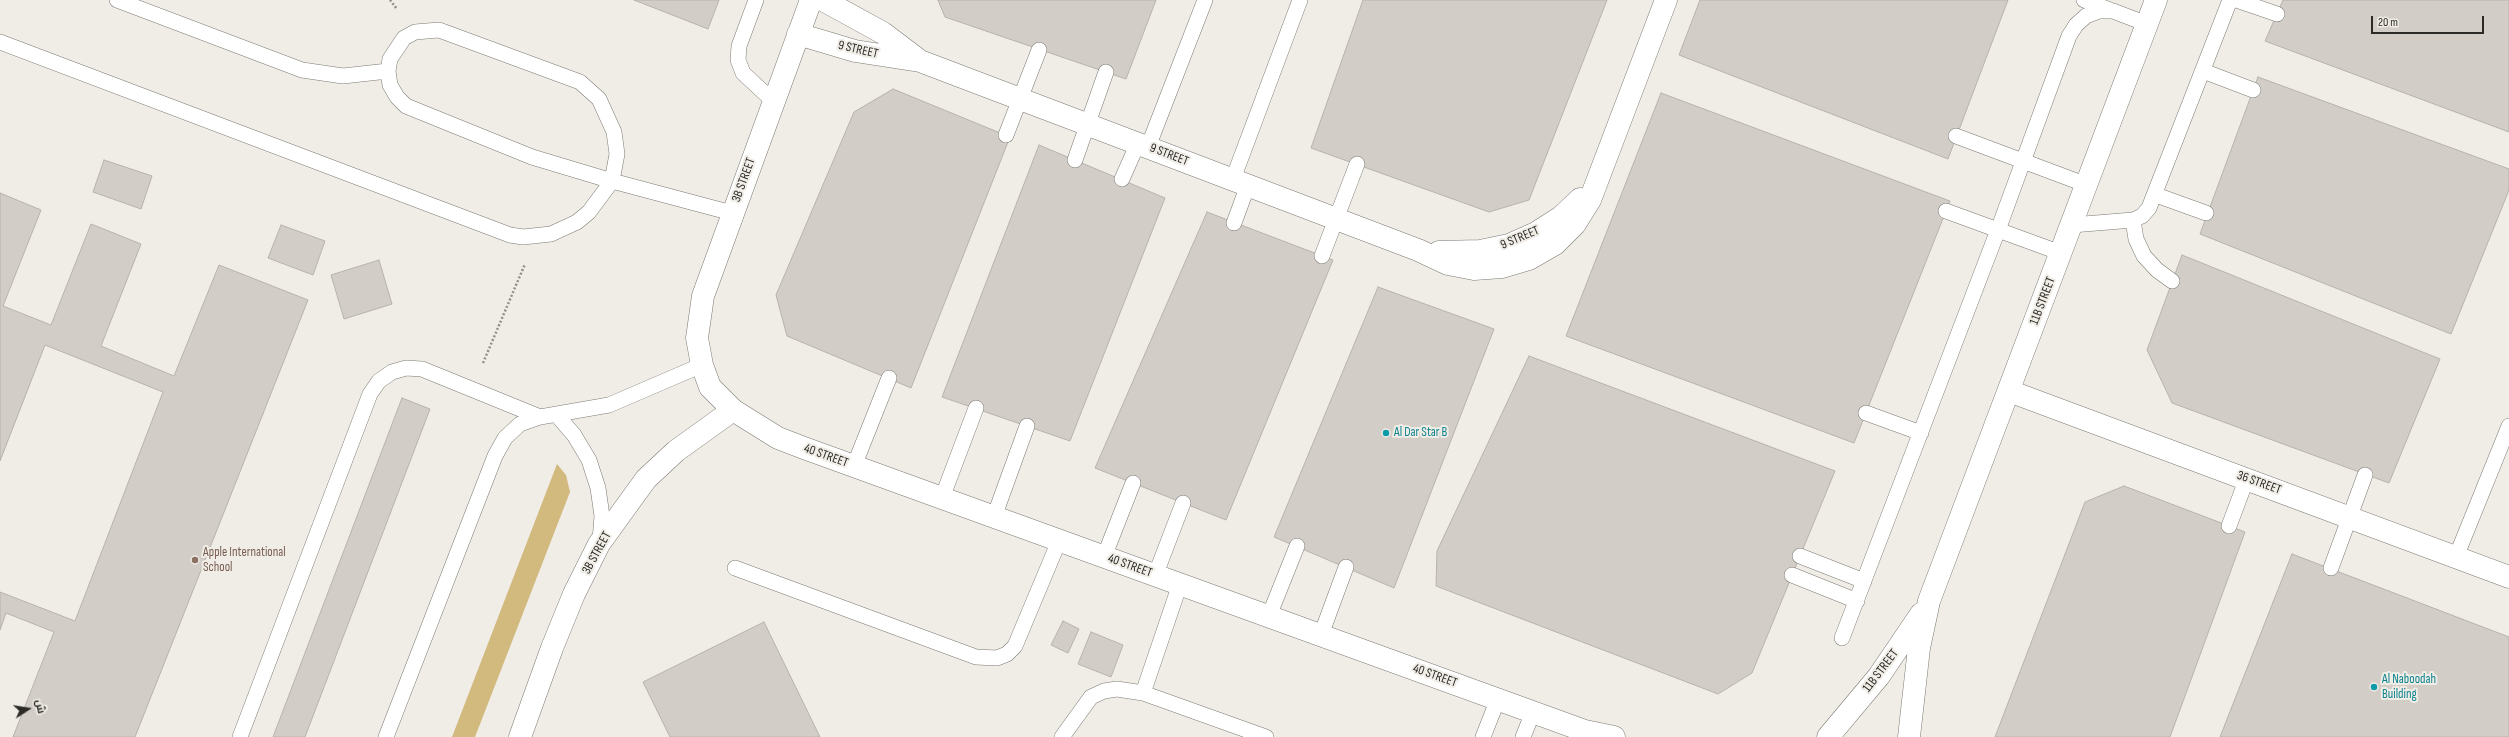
<!DOCTYPE html>
<meta charset="utf-8">
<style>
body{margin:0}
#map{position:relative;width:2509px;height:737px;overflow:hidden;background:#f0ede6;font-family:"Sofia Sans Condensed",Cairo,sans-serif}
canvas{display:block}
.north{position:absolute;left:8px;top:689px;width:40px;height:40px;-webkit-text-stroke:3px #f0ede6;paint-order:stroke;rotate:78deg;font-size:11px;font-weight:700;line-height:16px;text-align:center;color:#2b2a27}
.north::after{content:'';display:block;margin:auto;width:14px;height:18px;background:#2b2a27;clip-path:polygon(50% 0,100% 100%,50% 72%,0 100%)}
.scale{position:absolute;left:2371px;top:16px;width:113px;height:18px;box-sizing:border-box;border:2px solid #2b2a27;border-top:0;padding-left:5px;font-size:12px;line-height:14px;white-space:nowrap;color:#2b2a27;-webkit-text-stroke:3px #f0ede6;paint-order:stroke}
</style>
<div id="map">
<canvas width="2509" height="737"></canvas>
<div class="north">ش</div>
<div class="scale">20 m</div>
</div>
<script>
const ctx = document.querySelector('canvas').getContext('2d');
ctx.lineJoin = 'round';
function paint(path, color) {
  ctx.fillStyle = color;
  ctx.fill(path, 'evenodd');
}
function poly(rows) {
  const path = new Path2D();
  for (const r of rows) {
    path.moveTo(r[0], r[1]);
    for (let i = 2; i < r.length; i += 2) path.lineTo(r[i], r[i + 1]);
  }
  return path;
}
function strokePath(path, color, width, dash) {
  ctx.strokeStyle = color;
  ctx.lineWidth = width;
  ctx.lineCap = dash ? 'butt' : 'round';
  ctx.setLineDash(dash || []);
  ctx.stroke(path);
}
function drawText(font, color, halo, rows, align = 'center') {
  ctx.font = font + ' "Sofia Sans Condensed",sans-serif';
  ctx.lineWidth = 4;
  ctx.setLineDash([]);
  ctx.textBaseline = 'middle';
  ctx.strokeStyle = halo;
  ctx.fillStyle = color;
  for (const [text, x, y, turn = 0] of rows) {
    ctx.save();
    ctx.translate(x, y);
    ctx.rotate((+turn || 0) * Math.PI / 180);
    ctx.textAlign = isNaN(turn) ? turn : align;
    if (halo) ctx.strokeText(text, 0, 0);
    ctx.fillText(text, 0, 0);
    ctx.restore();
  }
}
const green = poly([
 [557,464,566,475,570,492,475,737,452,737]
]);
const building = poly([
 [634,0,719,0,708,29,634,0],
 [938,0,1156,0,1126,79,945,17,938,0],
 [1363,0,1607,0,1529,200,1489,212,1311,148,1363,0],
 [1700,0,2008,0,1948,159,1679,55,1700,0],
 [2283,0,2509,0,2509,132,2265,41,2283,0],
 [2258,77,2509,169,2509,190,2451,334,2200,234,2258,77],
 [893,89,1010,137,911,388,787,336,776,295,854,112,893,89],
 [1661,93,1950,201,1854,443,1566,336,1661,93],
 [1039,145,1165,198,1070,441,942,397,1039,145],
 [104,160,152,176,141,209,93,192,104,160],
 [0,193,41,210,3,306,51,325,91,224,141,244,101,346,174,376,219,265,308,300,135,737,13,737,54,632,6,613,0,630,0,592,75,621,163,392,45,345,0,461,0,193],
 [1207,212,1333,260,1226,520,1095,468,1207,212],
 [281,225,325,241,313,275,268,258,281,225],
 [2182,255,2440,359,2389,483,2172,403,2147,350,2182,255],
 [379,260,392,304,344,319,331,275,379,260],
 [1378,287,1494,329,1394,588,1274,537,1378,287],
 [1529,356,1835,471,1752,673,1718,694,1436,586,1437,551,1529,356],
 [402,398,430,409,305,737,273,737,402,398],
 [2124,486,2245,532,2170,737,1995,737,2085,502,2124,486],
 [2292,554,2509,637,2509,737,2220,737,2292,554],
 [1063,621,1079,629,1068,653,1051,645,1063,621],
 [764,622,820,737,670,737,643,682,764,622],
 [1091,632,1123,645,1111,677,1078,664,1091,632]
]);
const path = poly([
 [390,0,397,9],
 [483,363,525,264]
]);
const lane = poly([
 [117,0,302,70,343,76,388,71],
 [756,0,739,46,738,60,743,73,773,101],
 [2084,0,2110,10],
 [2236,0,2277,14],
 [0,42,510,235,523,237,551,234,577,222,589,212,612,181,617,154,614,132,599,99,580,82,439,30,415,32,404,38,390,59,388,71,390,85,397,97,406,106,532,157,612,181,732,213],
 [2203,71,2253,90],
 [1006,135,1039,50],
 [1956,136,2087,185],
 [1148,147,1205,0],
 [1075,160,1106,72],
 [1122,179,1138,143],
 [1233,179,1300,0],
 [2156,195,2206,213],
 [1946,211,2061,253],
 [2133,220,2136,239,2144,256,2157,270,2172,281],
 [1234,223,1248,185],
 [2072,225,2133,220,2142,216,2149,208,2230,0],
 [1322,256,1357,164],
 [1866,413,1921,433],
 [556,414,574,435,589,460,598,488,602,516,600,541],
 [854,466,889,378],
 [942,498,976,408],
 [994,517,1027,426],
 [2229,526,2247,478],
 [1800,556,1864,581],
 [1104,557,1133,483],
 [2456,557,2509,426],
 [735,568,976,657,997,658,1007,654,1015,646,1059,541],
 [2331,568,2365,475],
 [1792,575,1857,601],
 [1155,576,1183,503],
 [1269,616,1297,546],
 [1321,635,1346,567],
 [1842,638,1998,230,2069,36,2076,25,2086,16,2099,11,2113,11,2147,24],
 [1143,693,1180,584],
 [240,737,370,394,379,381,392,372,406,368,422,369,540,417],
 [386,737,495,456,505,438,520,424,540,417,609,405,702,365],
 [1062,737,1091,697,1104,691,1117,689,1143,693,1266,737],
 [1483,737,1498,699],
 [1523,737,1533,712]
]);
const street = poly([
 [811,0,703,296,697,338,702,365,710,387,733,410,778,438,804,448,1585,731,1614,737],
 [823,0,883,33,920,61],
 [798,34,855,51,920,61,1418,250,1448,264,1474,269,1502,267,1529,259,1555,244,1575,224,1590,200,1666,0],
 [1439,252,1480,251,1509,245,1536,233,1561,217,1580,199],
 [2009,391,2509,577],
 [520,737,552,648,574,594,599,544,646,479,676,451,733,410],
 [1828,737,1879,676,1921,614],
 [1909,737,1919,648,1929,601,2156,0]
]);
const markers = [
 [1386,433,4,"#0f9aa8"],
 [195,560,4,"#8d6e63"],
 [2374,687,4,"#0f9aa8"]
];
const streetNames = [
 ["9 STREET",858,50,13],
 ["9 STREET",1169,155,21],
 ["3B STREET",744,180,-70],
 ["9 STREET",1520,238,-23],
 ["11B STREET",2043,301,-69],
 ["40 STREET",826,456,20],
 ["36 STREET",2259,483,20],
 ["3B STREET",597,553,-61],
 ["40 STREET",1130,566,20],
 ["11B STREET",1881,671,-53],
 ["40 STREET",1435,676,20]
];
const cultureNames = [
 ["Al Dar Star B",1394,433],
 ["Al Naboodah",2382,680],
 ["Building",2382,695]
];
const educationNames = [
 ["Apple International",203,553],
 ["School",203,568]
];
paint(green, '#d2ba7f');
paint(building, '#d3cdc8');
strokePath(building, '#b7b2ad', 1);
strokePath(lane, '#7c7a74', 16);
strokePath(street, '#7c7a74', 23);
strokePath(path, '#918f8a', 2.5, [2, 2]);
strokePath(lane, '#fff', 15);
strokePath(street, '#fff', 22);
for (const [x, y, r, color] of markers) {
  const dot = new Path2D();
  dot.arc(x, y, r, 0, 2 * Math.PI);
  ctx.fillStyle = color;
  ctx.fill(dot);
  strokePath(dot, '#f0ede6', 1.5);
}
drawText('13px', '#2b2a27', '#f0ede6', streetNames);
drawText('13px', '#0d838f', '#f0ede6', cultureNames, 'left');
drawText('13px', '#785e54', '#f0ede6', educationNames, 'left');
</script>
